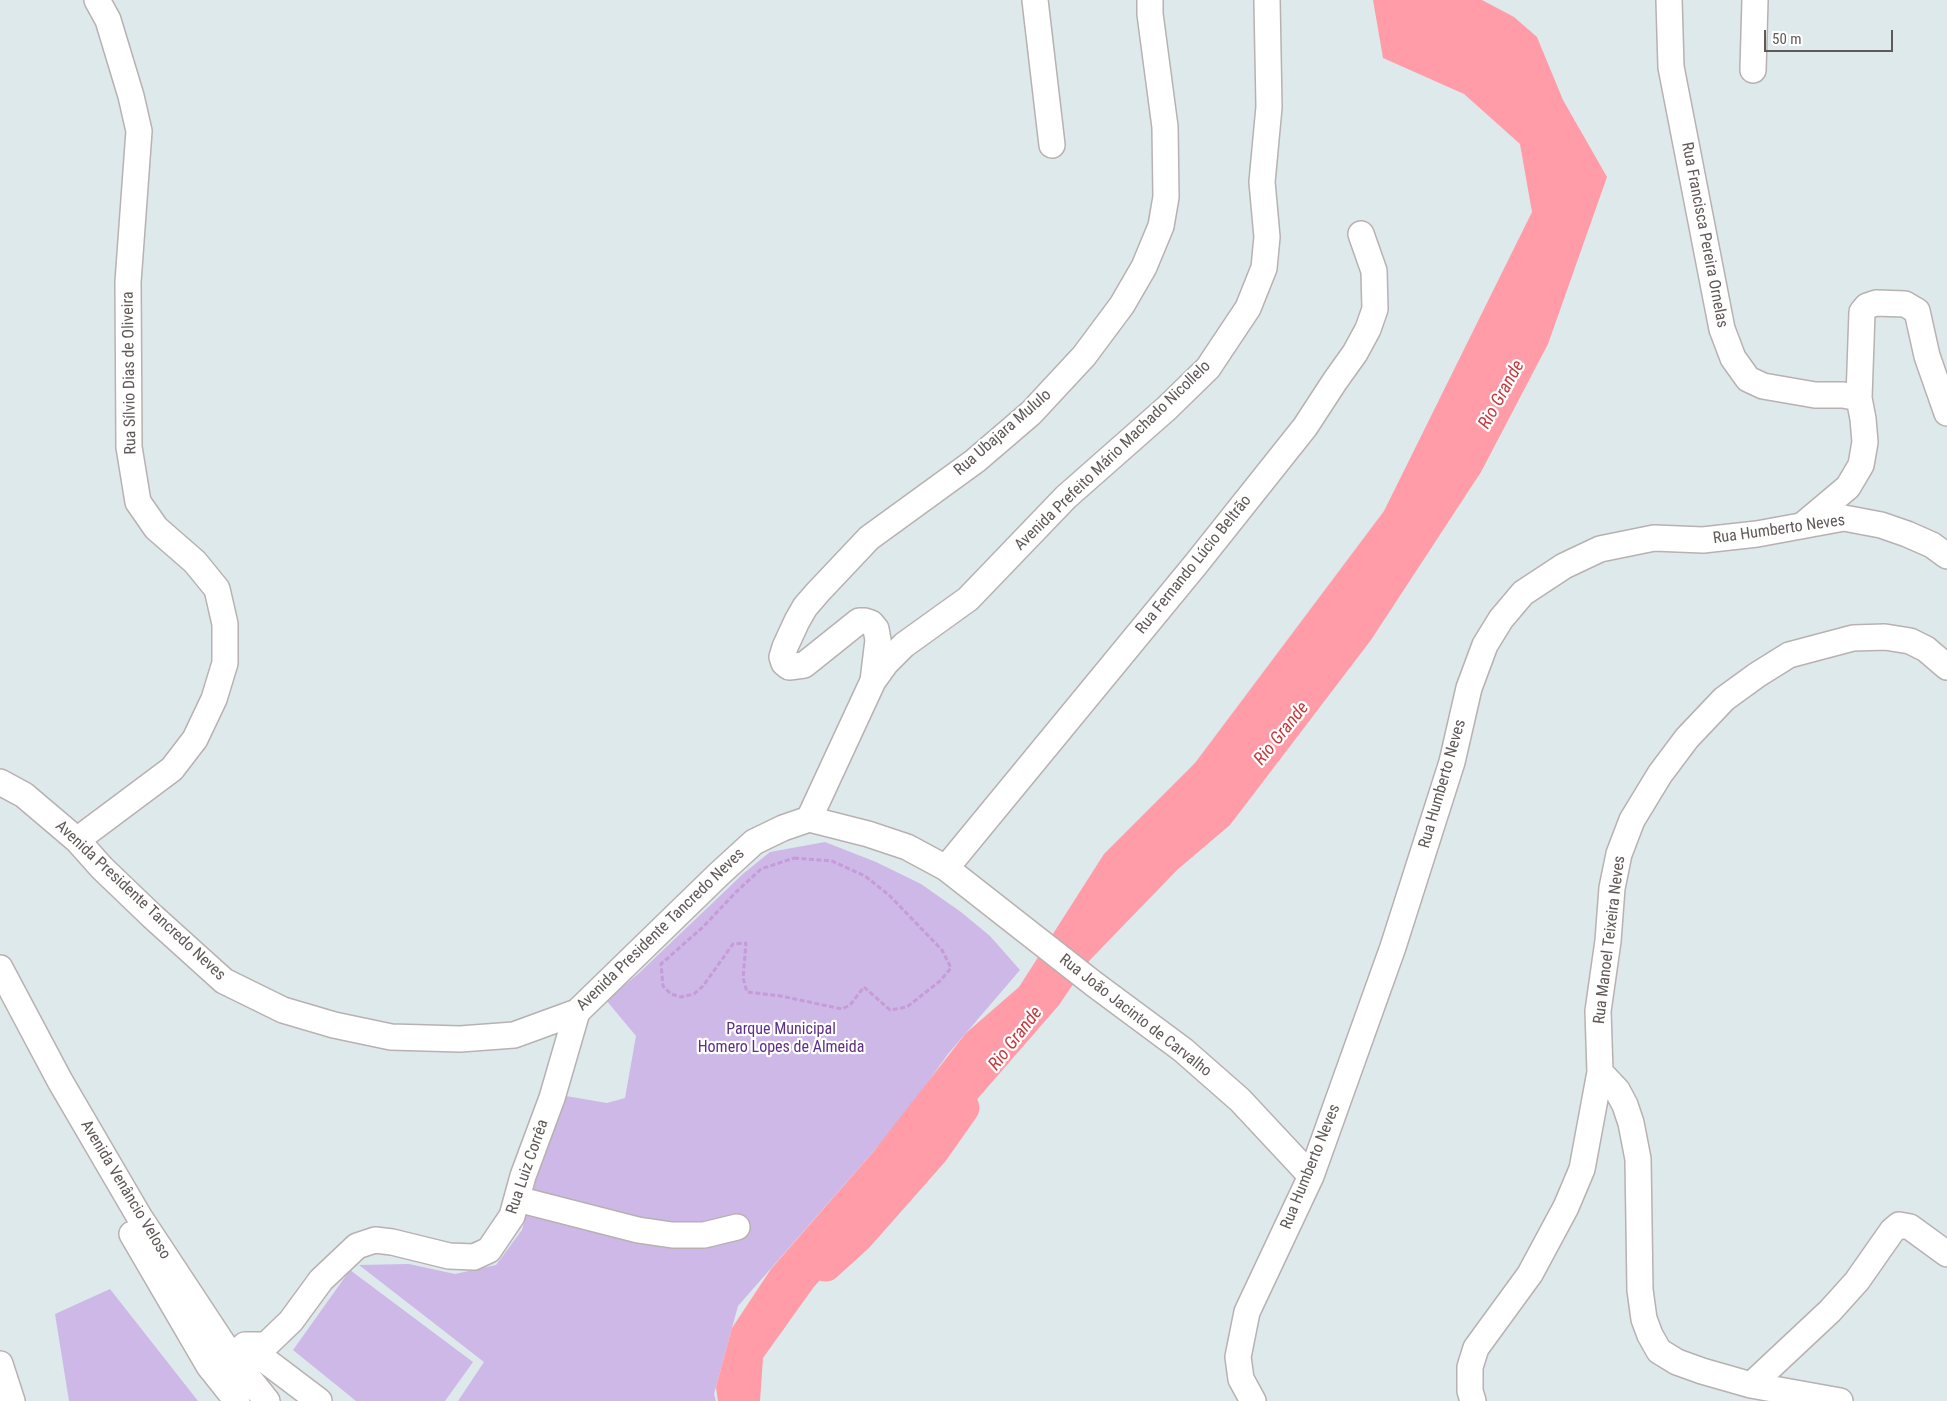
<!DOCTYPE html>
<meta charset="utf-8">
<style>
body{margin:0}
#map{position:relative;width:1947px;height:1401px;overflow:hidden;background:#dee9ec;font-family:"Roboto Condensed",sans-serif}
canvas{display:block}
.scale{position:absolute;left:1764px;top:30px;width:129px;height:22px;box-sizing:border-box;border:2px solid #615858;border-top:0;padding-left:6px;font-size:15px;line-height:18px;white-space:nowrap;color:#615858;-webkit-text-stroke:4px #fff;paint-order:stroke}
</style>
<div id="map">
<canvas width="1947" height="1401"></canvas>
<div class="scale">50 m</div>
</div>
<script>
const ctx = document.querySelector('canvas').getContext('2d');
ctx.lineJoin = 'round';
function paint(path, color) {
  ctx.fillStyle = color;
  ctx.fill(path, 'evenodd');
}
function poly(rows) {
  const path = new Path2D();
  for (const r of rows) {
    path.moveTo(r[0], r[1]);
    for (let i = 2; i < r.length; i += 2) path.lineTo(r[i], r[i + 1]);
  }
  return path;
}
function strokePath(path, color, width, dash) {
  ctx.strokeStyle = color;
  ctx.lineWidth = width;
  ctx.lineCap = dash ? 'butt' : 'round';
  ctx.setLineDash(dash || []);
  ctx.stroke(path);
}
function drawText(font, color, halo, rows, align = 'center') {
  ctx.font = font + ' "Roboto Condensed",sans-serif';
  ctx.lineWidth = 4.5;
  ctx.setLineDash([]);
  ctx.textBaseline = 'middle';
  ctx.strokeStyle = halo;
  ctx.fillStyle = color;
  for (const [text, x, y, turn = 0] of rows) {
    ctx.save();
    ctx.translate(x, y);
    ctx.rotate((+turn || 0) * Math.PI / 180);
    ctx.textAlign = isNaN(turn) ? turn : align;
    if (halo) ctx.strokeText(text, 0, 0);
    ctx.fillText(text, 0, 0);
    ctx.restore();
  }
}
const green = poly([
 [825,842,876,862,921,884,961,912,990,936,1020,970,948,1054,901,1120,738,1306,714,1394,716,1401,458,1401,484,1362,359,1265,409,1264,455,1274,496,1265,522,1230,534,1184,566,1096,607,1103,625,1098,636,1036,606,1000,638,974,744,873,770,852],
 [350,1270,473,1362,445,1401,356,1401,293,1350],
 [110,1289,198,1401,69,1401,55,1314]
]);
const water = poly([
 [1373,0,1482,0,1514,17,1537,37,1563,100,1607,177,1548,344,1481,472,1371,640,1230,825,1177,870,1089,961,1059,1005,813,1288,763,1358,760,1401,718,1401,716,1387,732,1328,771,1269,874,1151,966,1033,1019,987,1104,854,1195,763,1384,511,1532,212,1520,144,1464,94,1383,58]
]);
const river = poly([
 [826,1266,858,1237,933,1152,964,1108]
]);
const path = poly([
 [794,858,832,861,865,876,889,895,942,950,951,968,940,981,907,1007,890,1010,864,987,850,1005,842,1009,781,996,747,992,743,978,746,943,733,944,703,986,694,994,681,997,671,994,663,986,661,964,703,927,735,893,761,869,794,858]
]);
const minor = poly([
 [1035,0,1052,145],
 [1669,0,1671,67,1722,329,1733,358,1748,379,1763,386,1815,395,1843,395,1859,398,1863,419,1865,442,1861,465,1848,487,1804,524],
 [1753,70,1755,0],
 [1859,398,1862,312,1867,306,1876,303,1905,304,1917,311,1927,356,1947,413],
 [873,681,878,640,876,629,871,623,865,621,859,621,804,665,789,667,784,663,782,657,785,647,797,621,805,607,818,592,869,538,975,461,1031,413,1084,356,1122,305,1144,267,1161,226,1166,197,1165,127,1150,14,1150,0],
 [0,782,24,795,77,840,102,868,152,916,224,981,283,1010,334,1025,391,1037,460,1039,514,1035,577,1012,719,874,754,842,783,828,809,819,868,834,907,847,946,868,1094,984,1183,1050,1240,1100,1311,1176],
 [809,819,873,681,886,663,904,645,968,599,1066,497,1167,408,1208,368,1248,308,1264,268,1267,237,1262,182,1269,107,1267,0],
 [77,840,172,769,195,739,214,699,225,663,225,624,217,589,195,562,156,528,138,502,129,447,128,282,139,131,131,96,108,20,97,0],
 [946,868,1196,564,1305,427,1335,381,1355,353,1368,329,1375,309,1374,271,1361,234],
 [0,968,60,1081,140,1218,231,1356,267,1401],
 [1600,1072,1617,1090,1625,1105,1631,1123,1638,1159,1640,1290,1644,1319,1650,1335,1659,1351,1677,1362,1702,1371,1751,1385,1840,1401],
 [517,1199,638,1230,672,1235,704,1235,737,1227],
 [132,1234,209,1366,237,1401],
 [245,1345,319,1401],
 [0,1364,12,1401],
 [213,1370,245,1345,266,1345,291,1321,321,1280,357,1246,375,1240,392,1242,449,1256,474,1257,489,1250,512,1216,523,1176,552,1098,577,1012],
 [1751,1385,1830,1311,1857,1281,1892,1231,1899,1225,1910,1227,1947,1254],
 [1253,1401,1241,1379,1238,1357,1247,1312,1311,1176,1393,947,1452,762,1469,688,1485,645,1501,619,1523,593,1564,566,1600,549,1654,538,1703,540,1757,534,1844,518,1881,525,1907,534,1932,545,1947,556],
 [1473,1401,1470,1391,1470,1367,1476,1348,1530,1274,1566,1207,1582,1169,1600,1072,1598,1011,1608,941,1612,888,1619,854,1632,820,1660,774,1687,738,1724,699,1757,675,1789,655,1853,638,1885,637,1910,641,1926,649,1947,667]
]);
const streetNames = [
 ["Rua Francisca Pereira Ornelas",1704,235,79],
 ["Rua Sílvio Dias de Oliveira",130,373,-91],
 ["Rua Ubajara Mululo",1003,433,-41],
 ["Avenida Prefeito Mário Machado Nicollelo",1113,456,-44],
 ["Rua Humberto Neves",1779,530,-8],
 ["Rua Fernando Lúcio Beltrão",1194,565,-51],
 ["Rua Humberto Neves",1443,784,-74],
 ["Avenida Presidente Tancredo Neves",140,901,43],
 ["Avenida Presidente Tancredo Neves",661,930,-44],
 ["Rua Manoel Teixeira Neves",1610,940,-83],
 ["Rua João Jacinto de Carvalho",1135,1016,38],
 ["Rua Luiz Corrêa",528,1167,-71],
 ["Rua Humberto Neves",1311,1167,-68],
 ["Avenida Venâncio Veloso",125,1190,59]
];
const parkNames = [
 ["Parque Municipal",781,1030],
 ["Homero Lopes de Almeida",781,1048]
];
const waterNames = [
 ["Rio Grande",1502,395,-61],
 ["Rio Grande",1282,734,-51],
 ["Rio Grande",1016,1039,-52]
];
paint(green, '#cdb8e7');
paint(water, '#ff9ca7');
strokePath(river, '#ff9ca7', 31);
strokePath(minor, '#b8b1b0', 28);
strokePath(path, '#c79ad9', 3, [5, 2.5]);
strokePath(minor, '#fff', 25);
drawText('16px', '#615858', '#fff', streetNames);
drawText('16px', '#5c2f89', '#fff', parkNames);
drawText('italic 18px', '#ca373c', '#fff', waterNames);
</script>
